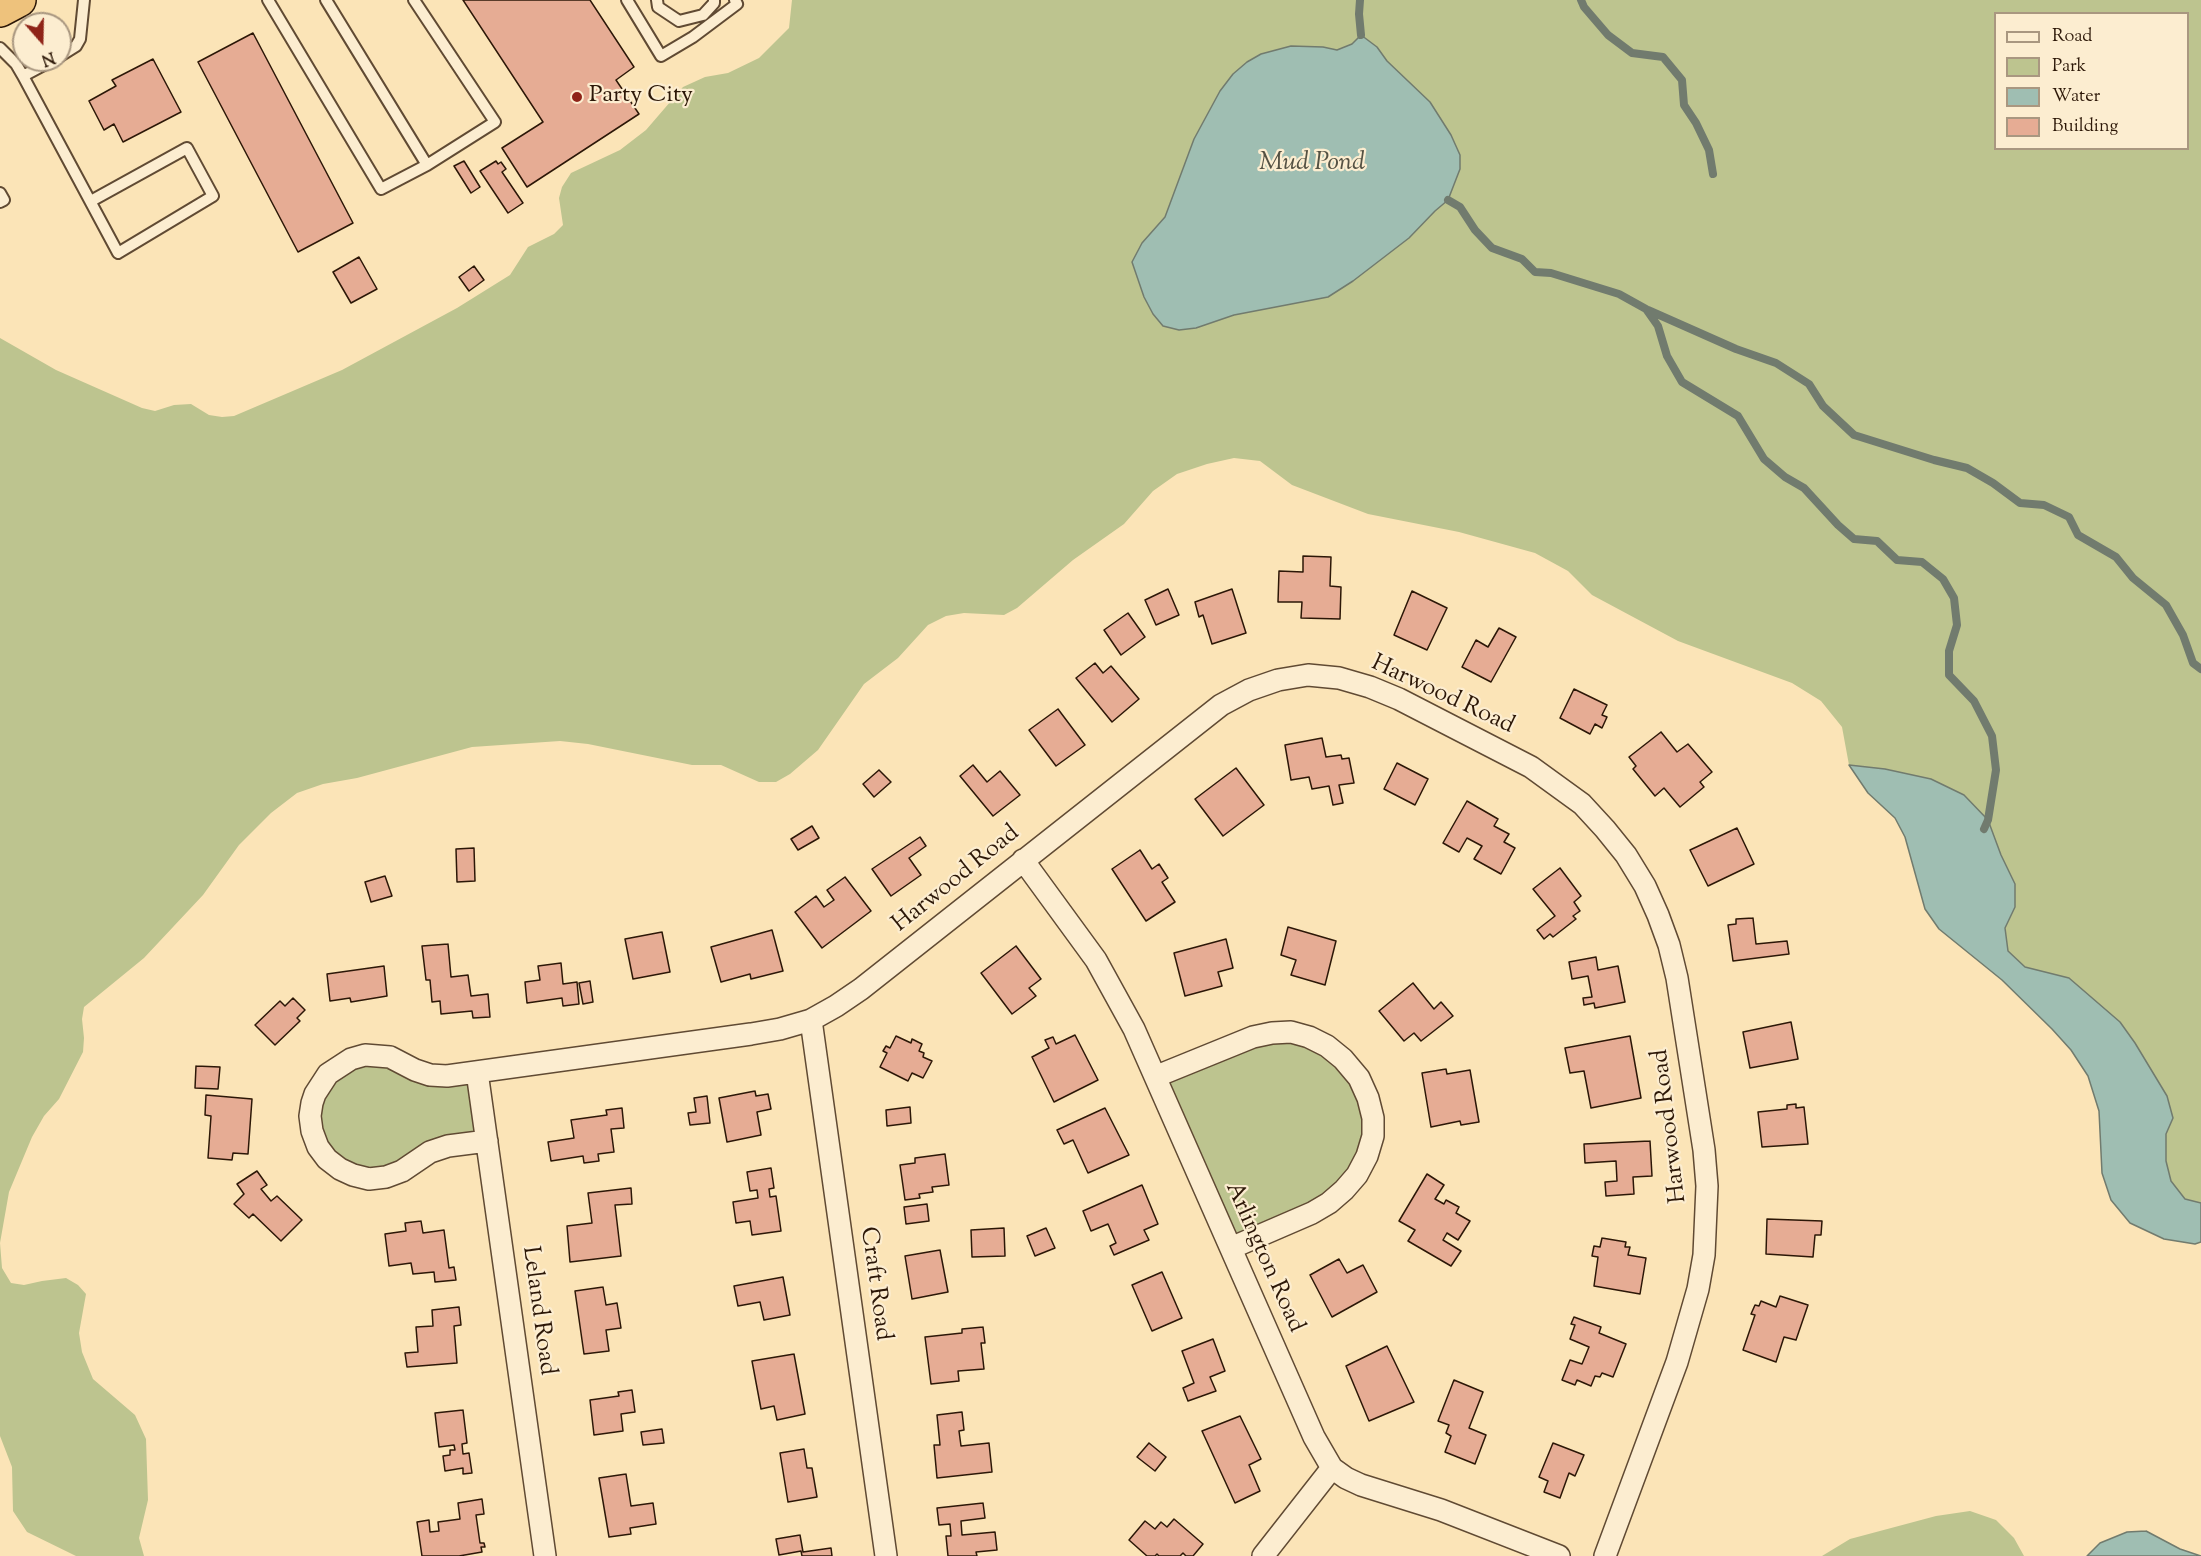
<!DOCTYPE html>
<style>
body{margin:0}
#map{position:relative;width:2201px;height:1556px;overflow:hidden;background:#fbe4b7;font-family:"Sorts Mill Goudy",serif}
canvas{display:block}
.legend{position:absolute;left:1994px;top:12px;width:195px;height:138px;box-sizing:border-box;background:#fcedd0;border:2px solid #a99780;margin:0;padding:8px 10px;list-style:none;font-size:18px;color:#2c1707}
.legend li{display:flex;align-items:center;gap:12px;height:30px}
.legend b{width:30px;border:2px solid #a99780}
.north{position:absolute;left:12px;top:12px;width:60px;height:60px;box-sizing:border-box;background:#fcedd0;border:2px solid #a99780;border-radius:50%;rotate:160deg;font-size:16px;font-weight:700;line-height:24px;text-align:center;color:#2c1707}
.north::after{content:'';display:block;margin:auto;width:21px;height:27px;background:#8f2418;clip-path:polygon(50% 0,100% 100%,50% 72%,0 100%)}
</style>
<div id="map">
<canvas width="2201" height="1556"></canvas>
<ul class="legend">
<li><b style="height:8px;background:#fcedd0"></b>Road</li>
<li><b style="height:16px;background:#bdc48f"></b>Park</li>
<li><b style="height:16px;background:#9fbeb2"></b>Water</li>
<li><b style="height:16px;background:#e6ac94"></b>Building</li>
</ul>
<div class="north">N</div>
</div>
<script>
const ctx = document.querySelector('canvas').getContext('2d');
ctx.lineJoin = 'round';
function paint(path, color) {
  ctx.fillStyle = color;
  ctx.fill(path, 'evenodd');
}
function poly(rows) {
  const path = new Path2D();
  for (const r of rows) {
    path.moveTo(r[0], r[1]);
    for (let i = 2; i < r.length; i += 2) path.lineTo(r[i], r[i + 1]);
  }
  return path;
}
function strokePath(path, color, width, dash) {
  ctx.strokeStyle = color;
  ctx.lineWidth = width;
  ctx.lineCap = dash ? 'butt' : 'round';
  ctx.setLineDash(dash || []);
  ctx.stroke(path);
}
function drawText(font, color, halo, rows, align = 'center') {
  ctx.font = font + ' "Sorts Mill Goudy",serif';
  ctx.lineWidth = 4.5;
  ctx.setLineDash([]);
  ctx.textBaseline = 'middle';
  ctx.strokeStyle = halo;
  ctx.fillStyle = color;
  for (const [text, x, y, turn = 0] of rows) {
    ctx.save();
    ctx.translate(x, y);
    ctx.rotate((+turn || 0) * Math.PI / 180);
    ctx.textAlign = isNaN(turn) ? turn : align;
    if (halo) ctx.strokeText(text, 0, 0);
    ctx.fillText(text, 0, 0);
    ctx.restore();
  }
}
const green = poly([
 [792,0,2201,0,2201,1203,2185,1199,2171,1181,2166,1161,2166,1134,2173,1118,2154,1075,2135,1043,2069,978,2025,967,2008,951,2005,928,2015,907,2015,884,2001,855,1931,779,1885,769,1849,765,1842,727,1821,701,1792,683,1678,641,1592,595,1568,571,1535,553,1459,532,1368,514,1292,485,1260,461,1234,458,1207,464,1177,474,1153,491,1124,524,1073,560,1017,608,1004,615,964,613,946,616,928,625,898,658,864,684,818,750,790,774,776,782,759,782,721,765,692,765,588,744,560,741,472,747,357,778,323,784,297,793,271,813,239,845,203,895,144,958,84,1007,82,1019,84,1038,83,1052,59,1099,44,1116,32,1137,9,1192,0,1243,0,338,56,370,142,408,155,411,174,405,191,404,209,415,222,417,234,416,342,370,457,308,510,275,528,247,554,234,563,225,559,198,562,187,571,173,620,150,646,130,683,87,705,77,728,73,759,58,789,28],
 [1996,14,2188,14,2188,148,1996,148],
 [1352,44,1377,47,1387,61,1430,102,1451,135,1460,155,1448,200,1328,297,1234,315,1196,328,1179,330,1163,326,1153,314,1144,297,1132,262,1142,243,1165,217,1194,139,1220,91,1233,74,1247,62,1323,47,1337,50],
 [1309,1037,1368,1098,1357,1175,1231,1248,1157,1076,1232,1044],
 [402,1062,477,1072,487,1141,353,1175,340,1169,310,1116,339,1065],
 [0,1243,2,1268,11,1283,24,1285,42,1281,66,1278,78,1285,86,1294,79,1333,82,1352,93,1379,135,1415,146,1439,148,1500,139,1538,144,1556,76,1556,27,1532,13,1511,12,1467,0,1436],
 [1970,1511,1996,1520,2014,1538,2024,1556,1822,1556,1850,1539,1936,1516]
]);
const water = poly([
 [1361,35,1377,47,1387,61,1430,102,1451,135,1460,155,1460,169,1448,200,1435,211,1409,238,1353,281,1328,297,1234,315,1196,328,1179,330,1163,326,1153,314,1144,297,1132,262,1142,243,1165,217,1194,139,1220,91,1233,74,1247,62,1261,54,1291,46,1323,47,1337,50,1352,44,1361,35],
 [1849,765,1885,769,1931,779,1964,795,1988,820,2001,855,2015,884,2015,907,2005,928,2008,951,2025,967,2069,978,2120,1022,2135,1043,2167,1096,2173,1118,2166,1134,2166,1161,2171,1181,2185,1199,2201,1203,2201,1242,2195,1244,2164,1239,2130,1223,2111,1200,2102,1173,2099,1111,2088,1076,2071,1050,2052,1029,2002,980,1939,929,1925,909,1905,837,1895,818,1868,793,1849,765],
 [2146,1531,2180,1549,2201,1556,2087,1556,2100,1543,2127,1532,2146,1531]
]);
const stream = poly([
 [1360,0,1359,14,1361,35],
 [1581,0,1584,7,1608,35,1632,53,1663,57,1682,80,1684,105,1696,123,1709,150,1713,174],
 [1448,200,1460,207,1475,230,1492,248,1522,259,1535,272,1551,273,1619,294,1646,309,1658,326,1667,356,1682,382,1738,416,1764,459,1785,477,1804,488,1838,525,1854,539,1877,541,1897,560,1922,562,1943,579,1954,598,1957,625,1949,651,1949,675,1974,701,1992,736,1996,770,1988,820,1984,829],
 [1648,310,1736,349,1776,363,1809,384,1823,406,1854,435,1934,460,1967,468,1993,483,2020,503,2044,505,2069,517,2078,535,2116,557,2133,578,2166,605,2183,635,2193,663,2201,669]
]);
const building = poly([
 [463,0,590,0,634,67,616,80,639,114,527,187,502,148,543,122,463,0],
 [253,33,353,223,298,252,198,62,253,33],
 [153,59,181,112,123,142,114,124,104,130,89,101,116,86,112,80,153,59],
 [464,161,480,187,471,193,454,166,464,161],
 [496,161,498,164,501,162,506,169,502,172,523,203,508,213,480,171,496,161],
 [359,257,377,289,351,303,333,272,359,257],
 [474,266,484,280,469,291,459,277,474,266],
 [1303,556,1331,557,1330,586,1341,587,1340,619,1301,618,1302,602,1278,602,1279,571,1303,572,1303,556],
 [1168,589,1179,615,1156,625,1145,600,1168,589],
 [1232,589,1246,633,1212,644,1203,615,1199,617,1195,602,1232,589],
 [1412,591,1447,608,1427,650,1394,635,1412,591],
 [1128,613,1145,637,1121,655,1104,630,1128,613],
 [1499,628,1516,637,1491,682,1462,667,1476,640,1488,647,1499,628],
 [1095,663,1103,673,1111,666,1139,699,1112,722,1076,678,1095,663],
 [1574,689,1607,705,1602,715,1607,717,1602,728,1595,724,1590,734,1560,718,1574,689],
 [1058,709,1085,745,1056,766,1029,730,1058,709],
 [1661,732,1677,752,1688,744,1712,772,1700,782,1704,787,1680,807,1664,788,1655,796,1633,769,1636,766,1629,757,1661,732],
 [1322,738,1326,757,1341,755,1342,759,1349,758,1354,783,1339,785,1343,803,1333,805,1329,786,1312,789,1309,777,1291,780,1285,745,1322,738],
 [1397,763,1428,779,1415,805,1384,789,1397,763],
 [973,765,987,782,1000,771,1020,795,993,816,960,776,973,765],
 [1236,768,1264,805,1223,836,1195,799,1236,768],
 [879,770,891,782,874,797,863,784,879,770],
 [1467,801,1498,819,1494,826,1509,834,1504,842,1515,848,1501,874,1474,859,1482,846,1467,838,1459,852,1443,843,1467,801],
 [812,826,819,838,798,850,791,839,812,826],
 [1737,828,1754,864,1708,886,1690,850,1737,828],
 [920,837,926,846,909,858,921,875,891,896,872,869,920,837],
 [474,848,475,881,457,882,456,849,474,848],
 [1140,850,1152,869,1159,864,1168,878,1162,882,1175,902,1146,921,1112,869,1140,850],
 [1560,868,1581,896,1574,902,1580,911,1573,916,1576,919,1553,937,1550,934,1544,939,1537,930,1555,916,1533,889,1560,868],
 [385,876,392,896,371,902,365,882,385,876],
 [845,877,871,911,822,948,795,912,816,896,824,907,834,900,827,890,845,877],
 [1753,918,1756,944,1787,941,1789,954,1733,961,1728,925,1736,924,1736,919,1753,918],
 [1288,927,1336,941,1325,985,1291,975,1296,960,1281,955,1288,927],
 [772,930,783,971,751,979,750,974,721,982,711,947,772,930],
 [662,932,670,972,633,979,625,939,662,932],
 [1226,939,1233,968,1218,972,1222,986,1185,996,1174,953,1226,939],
 [448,944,451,977,468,975,471,996,488,994,490,1017,473,1018,472,1011,441,1014,440,1001,432,1002,430,980,426,980,422,946,448,944],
 [1016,946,1041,979,1029,988,1036,996,1012,1014,981,973,1016,946],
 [1596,957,1598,970,1618,966,1625,1002,1595,1008,1594,1003,1584,1005,1583,998,1592,997,1588,976,1572,979,1569,962,1596,957],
 [561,963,563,984,577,982,579,1004,563,1006,562,998,527,1003,525,982,540,980,538,966,561,963],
 [384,966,387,996,351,1002,350,998,330,1001,327,974,384,966],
 [590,981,593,1002,583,1004,579,983,590,981],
 [1413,983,1434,1009,1441,1002,1453,1016,1421,1041,1414,1033,1404,1041,1379,1011,1413,983],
 [293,998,305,1010,297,1018,300,1021,275,1045,255,1025,280,1001,285,1006,293,998],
 [1791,1022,1798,1059,1750,1068,1743,1032,1791,1022],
 [1075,1035,1098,1080,1054,1102,1032,1057,1049,1048,1045,1040,1053,1037,1056,1044,1075,1035],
 [896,1036,911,1043,912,1039,922,1044,919,1051,924,1053,923,1057,932,1061,923,1078,912,1073,908,1081,880,1067,887,1053,883,1051,886,1046,890,1048,896,1036],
 [1630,1036,1641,1098,1591,1108,1584,1071,1570,1073,1565,1048,1630,1036],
 [196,1066,220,1067,218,1089,195,1088,196,1066],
 [1446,1069,1447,1074,1470,1070,1479,1122,1461,1125,1460,1121,1431,1127,1422,1073,1446,1069],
 [755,1091,756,1096,768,1094,771,1109,757,1112,761,1135,727,1142,719,1098,755,1091],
 [206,1095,252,1099,248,1154,233,1153,232,1160,208,1158,211,1116,205,1115,206,1095],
 [707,1096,710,1123,690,1125,688,1113,696,1112,694,1098,707,1096],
 [1796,1104,1796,1108,1804,1107,1808,1144,1762,1147,1758,1112,1787,1109,1787,1105,1796,1104],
 [910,1107,911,1123,887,1126,886,1110,910,1107],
 [622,1108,624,1128,611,1129,614,1152,598,1154,599,1161,584,1163,583,1156,551,1161,548,1142,574,1138,571,1120,607,1115,606,1110,622,1108],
 [1105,1108,1129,1155,1088,1173,1073,1140,1064,1144,1057,1130,1105,1108],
 [1650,1141,1652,1176,1633,1177,1634,1194,1606,1196,1605,1182,1617,1181,1616,1161,1585,1163,1584,1144,1650,1141],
 [945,1154,949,1185,932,1187,933,1192,919,1194,920,1198,905,1200,900,1165,915,1163,915,1158,945,1154],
 [771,1168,774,1188,769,1189,770,1197,776,1196,781,1231,752,1235,750,1221,736,1223,733,1202,758,1198,757,1190,750,1191,747,1172,771,1168],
 [257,1171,267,1185,261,1189,271,1201,277,1196,302,1220,281,1241,253,1214,249,1218,234,1204,244,1194,237,1184,257,1171],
 [1427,1174,1444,1185,1435,1199,1444,1204,1446,1200,1459,1207,1456,1213,1470,1221,1458,1240,1447,1233,1443,1240,1461,1251,1451,1266,1408,1241,1415,1230,1399,1221,1427,1174],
 [1142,1185,1158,1224,1144,1230,1149,1240,1114,1255,1110,1246,1116,1243,1108,1224,1091,1231,1083,1211,1142,1185],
 [631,1188,632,1204,615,1205,621,1256,570,1262,567,1226,592,1223,588,1193,631,1188],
 [927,1204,929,1221,906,1224,904,1207,927,1204],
 [1767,1219,1822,1221,1821,1235,1815,1235,1813,1257,1766,1254,1767,1219],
 [421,1221,423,1233,444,1230,449,1268,454,1267,456,1280,435,1282,434,1272,413,1274,411,1263,389,1266,385,1234,406,1231,405,1223,421,1221],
 [1004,1228,1005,1256,972,1257,971,1230,1004,1228],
 [1046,1228,1055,1248,1035,1256,1027,1236,1046,1228],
 [1602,1238,1626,1242,1625,1247,1630,1247,1628,1255,1646,1258,1640,1294,1594,1286,1598,1257,1592,1256,1594,1246,1600,1247,1602,1238],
 [940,1250,948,1292,912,1299,905,1256,940,1250],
 [1339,1259,1347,1273,1363,1265,1377,1292,1332,1317,1310,1275,1339,1259],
 [1162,1272,1182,1318,1152,1331,1132,1285,1162,1272],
 [783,1277,790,1315,764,1320,760,1302,738,1306,734,1286,783,1277],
 [603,1287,606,1305,617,1303,621,1328,606,1330,609,1351,584,1354,575,1291,603,1287],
 [1780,1296,1808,1305,1796,1340,1784,1337,1776,1362,1743,1350,1755,1315,1751,1314,1755,1305,1759,1306,1761,1301,1776,1307,1780,1296],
 [459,1307,461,1325,454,1326,457,1363,407,1367,405,1353,418,1352,416,1327,433,1326,432,1310,459,1307],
 [1574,1317,1601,1327,1599,1333,1626,1344,1613,1377,1602,1373,1600,1377,1595,1376,1591,1386,1577,1380,1575,1385,1562,1380,1570,1360,1582,1364,1589,1347,1570,1339,1575,1325,1571,1324,1574,1317],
 [983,1327,985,1343,981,1343,984,1369,958,1371,959,1381,931,1384,925,1337,962,1333,962,1329,983,1327],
 [1213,1339,1225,1371,1210,1377,1216,1391,1188,1401,1183,1388,1194,1383,1182,1351,1213,1339],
 [1387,1346,1414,1402,1369,1421,1346,1366,1387,1346],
 [794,1354,805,1414,777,1420,774,1406,761,1409,752,1361,794,1354],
 [1454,1380,1483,1392,1469,1428,1486,1435,1475,1464,1445,1452,1451,1436,1446,1433,1449,1425,1438,1421,1454,1380],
 [632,1390,635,1412,621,1414,623,1431,594,1435,590,1400,619,1396,618,1392,632,1390],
 [463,1410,467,1443,462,1444,463,1454,469,1453,472,1473,463,1474,463,1468,445,1471,443,1456,450,1455,450,1450,455,1450,454,1445,439,1447,435,1413,463,1410],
 [962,1412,964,1430,959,1431,961,1446,989,1443,992,1472,937,1478,934,1445,940,1445,937,1415,962,1412],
 [1240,1416,1261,1459,1249,1465,1260,1491,1235,1503,1202,1431,1240,1416],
 [662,1429,664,1443,643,1445,641,1432,662,1429],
 [1149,1443,1166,1457,1155,1471,1137,1457,1149,1443],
 [1553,1443,1584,1455,1575,1476,1569,1473,1560,1498,1544,1492,1548,1481,1539,1477,1553,1443],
 [804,1449,807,1468,812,1468,817,1497,788,1502,780,1453,804,1449],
 [626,1474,631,1506,653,1503,656,1524,630,1528,631,1534,609,1537,599,1478,626,1474],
 [482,1499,484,1514,476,1515,480,1543,484,1543,485,1547,481,1547,482,1552,459,1556,422,1556,417,1522,429,1520,430,1532,439,1531,438,1522,460,1519,458,1503,482,1499],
 [983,1503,985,1518,961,1521,962,1535,995,1532,997,1550,976,1552,977,1556,948,1556,946,1536,951,1536,950,1524,939,1525,937,1508,983,1503],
 [1174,1519,1203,1544,1193,1556,1186,1556,1183,1553,1180,1556,1159,1556,1157,1554,1155,1556,1147,1556,1129,1540,1145,1521,1155,1529,1161,1522,1167,1527,1174,1519],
 [800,1535,803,1552,831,1548,832,1556,802,1556,801,1551,779,1555,776,1539,800,1535]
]);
const service = poly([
 [268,0,381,189,427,165,495,122,414,0],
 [326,0,427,165],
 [627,0,661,56,693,37,737,4,735,0],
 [657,0,658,7,679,21,703,15,714,3,714,0],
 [0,48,16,64,23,76,53,60],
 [60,56,76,46,80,39,84,0],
 [23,76,118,253,213,196,187,148,91,201],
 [0,193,4,200,0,202]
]);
const minor = poly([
 [1023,860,1096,960,1134,1029,1314,1437,1332,1468,1346,1478,1361,1485,1441,1510,1559,1556],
 [811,1020,886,1556],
 [477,1072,545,1556],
 [1157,1076,1253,1037,1272,1033,1291,1032,1309,1037,1327,1046,1343,1059,1359,1078,1368,1098,1373,1118,1373,1136,1367,1156,1357,1175,1344,1190,1329,1203,1312,1213,1231,1248],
 [487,1141,448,1146,430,1152,402,1171,386,1177,369,1179,353,1175,340,1169,327,1159,318,1147,312,1131,310,1116,312,1103,315,1094,328,1074,351,1059,365,1055,390,1057,415,1070,430,1075,447,1076,751,1034,780,1029,811,1020,836,1006,861,989,1221,705,1249,690,1278,680,1308,675,1339,678,1370,687,1399,699,1531,767,1582,804,1605,829,1626,855,1645,886,1658,915,1669,945,1677,978,1704,1150,1707,1186,1704,1255,1698,1289,1677,1362,1605,1556],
 [1263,1556,1332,1468]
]);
const trunk = poly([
 [0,10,19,0]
]);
const markers = [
 [577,97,6,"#8f2418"]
];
const poiNames = [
 ["Party City",589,97]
];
const streetNames = [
 ["Harwood Road",1442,696,25],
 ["Harwood Road",957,880,-39],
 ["Harwood Road",1671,1126,-97],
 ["Arlington Road",1263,1258,66],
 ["Craft Road",874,1284,82],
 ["Leland Road",537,1311,82]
];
const waterNames = [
 ["Mud Pond",1312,165]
];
paint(green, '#bdc48f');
paint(water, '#9fbeb2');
strokePath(water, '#717b6e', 1.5);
strokePath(stream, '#717b6e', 8);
paint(building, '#e6ac94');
strokePath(building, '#2c1707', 1.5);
strokePath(service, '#604a33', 14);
strokePath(minor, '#604a33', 24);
strokePath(trunk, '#2c1707', 36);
strokePath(service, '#fcedd0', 10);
strokePath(minor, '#fcedd0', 21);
strokePath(trunk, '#eec27c', 33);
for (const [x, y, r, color] of markers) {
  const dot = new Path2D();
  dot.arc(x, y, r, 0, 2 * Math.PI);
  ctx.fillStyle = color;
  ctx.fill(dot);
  strokePath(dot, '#fcedd0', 2);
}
drawText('24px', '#2c1707', '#fcedd0', poiNames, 'left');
drawText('24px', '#2c1707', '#fcedd0', streetNames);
drawText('italic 26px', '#545143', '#fcedd0', waterNames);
</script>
